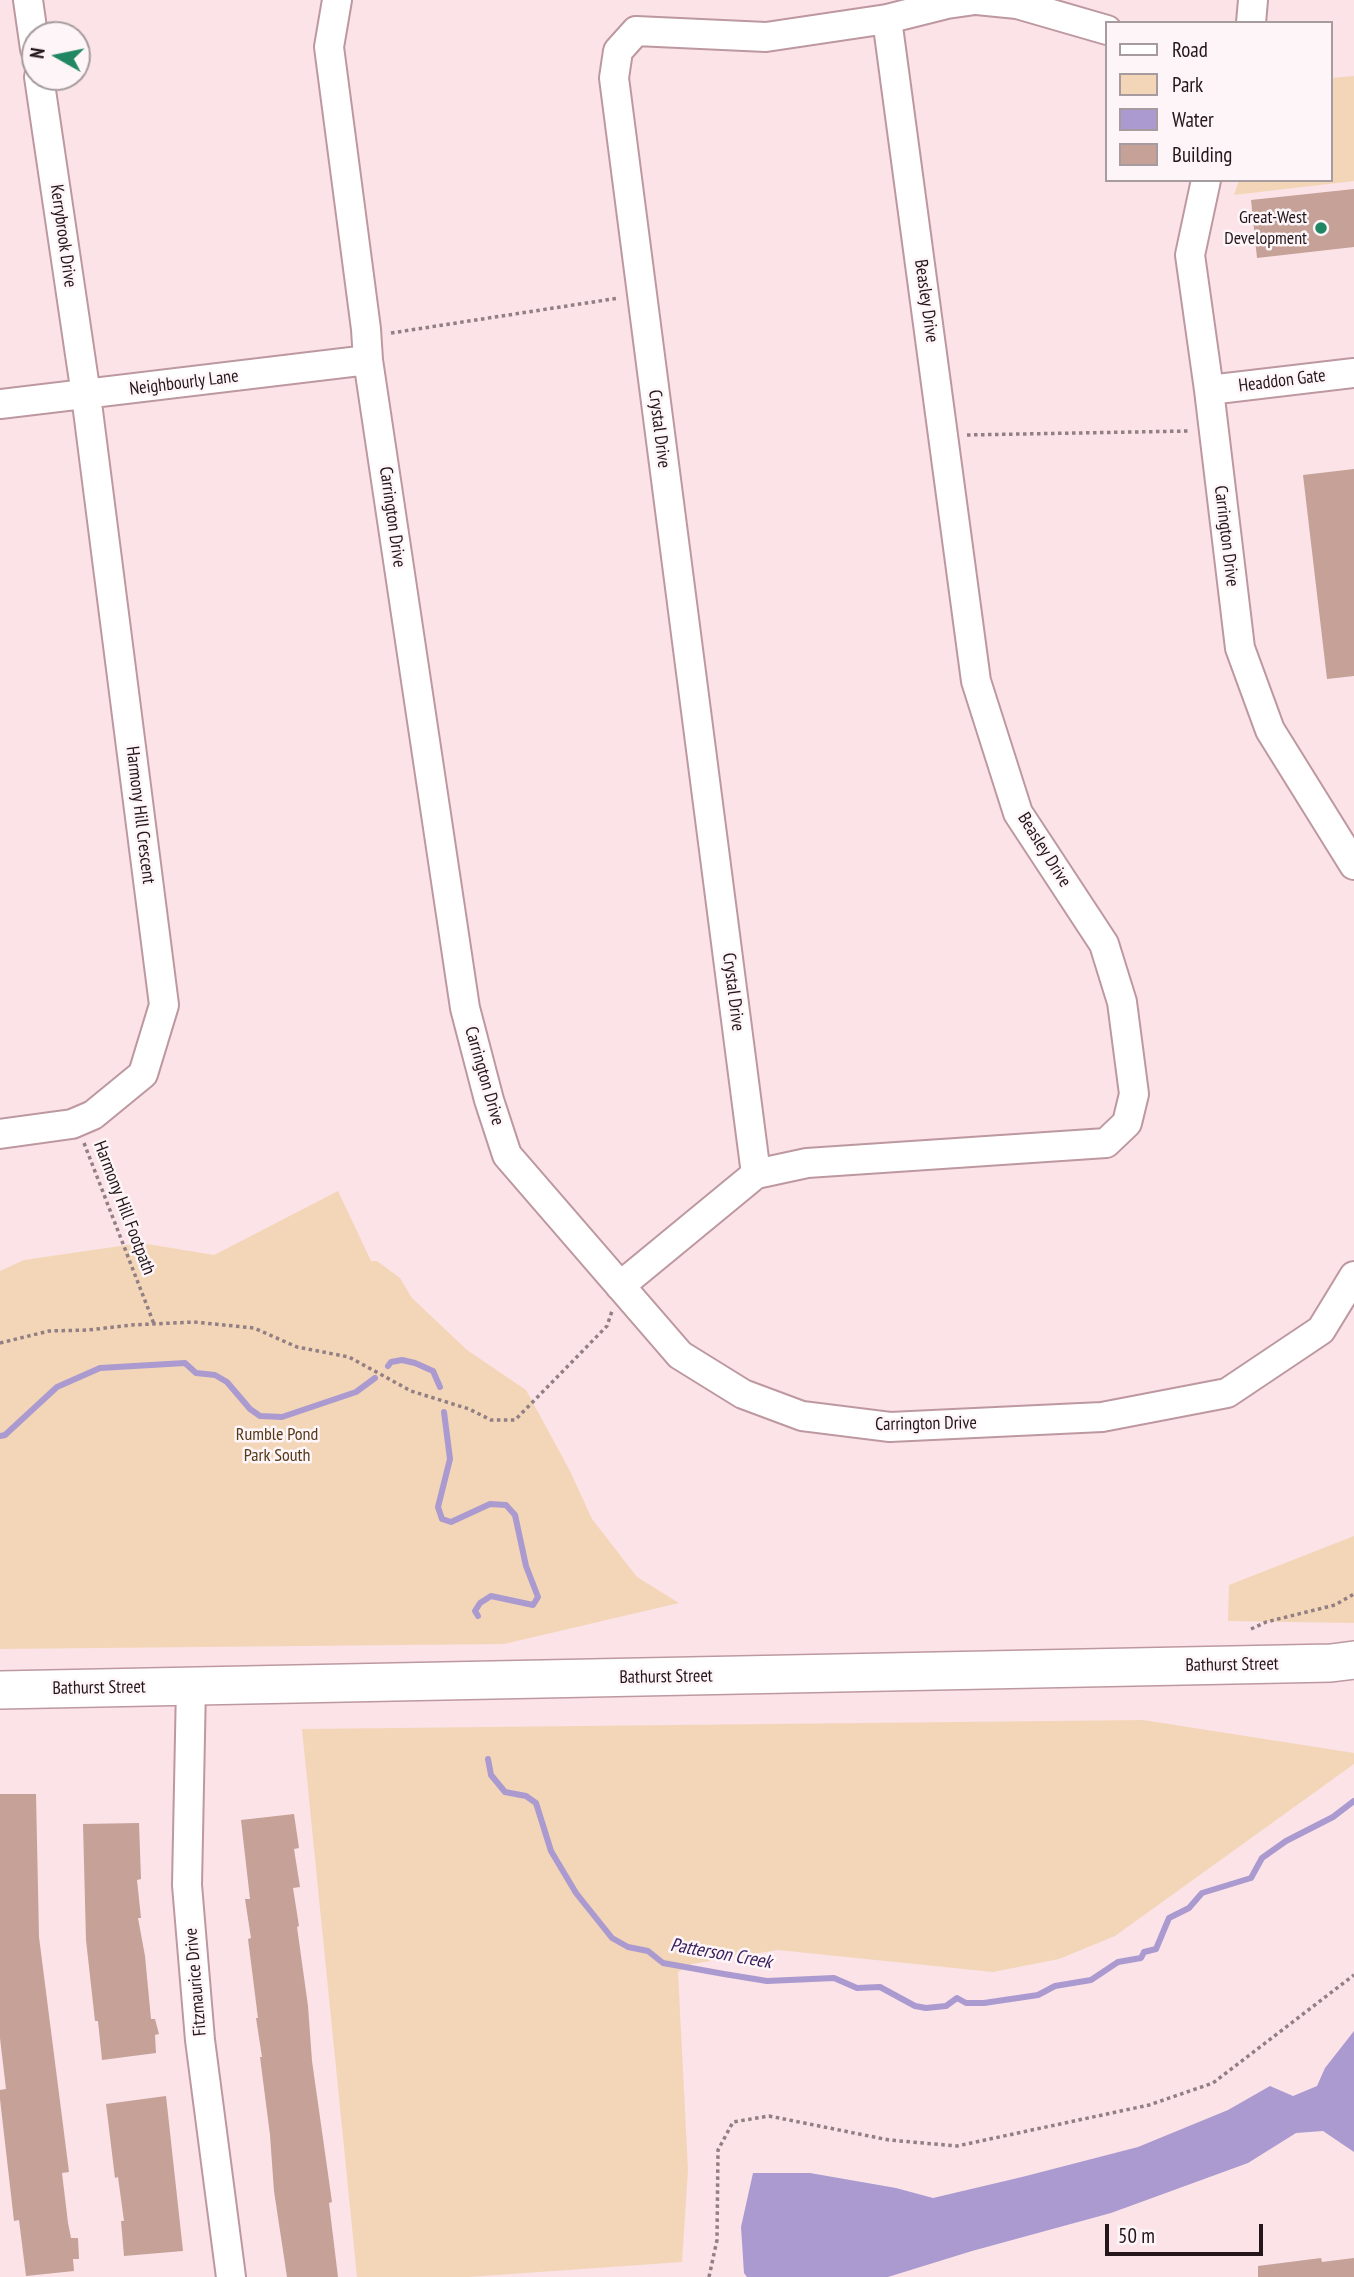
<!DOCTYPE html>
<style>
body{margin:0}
#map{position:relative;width:1354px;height:2277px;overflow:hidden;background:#fbe3e8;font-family:"PT Sans Narrow",sans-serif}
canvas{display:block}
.legend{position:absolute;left:1105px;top:21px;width:228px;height:161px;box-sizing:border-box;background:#fdf5f7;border:2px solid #a69c9f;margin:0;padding:9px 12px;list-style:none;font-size:21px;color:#24161a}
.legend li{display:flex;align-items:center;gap:14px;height:35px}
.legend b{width:35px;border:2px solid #a69c9f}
.north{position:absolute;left:21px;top:21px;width:70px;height:70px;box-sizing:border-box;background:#fdf5f7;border:2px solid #a69c9f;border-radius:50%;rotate:279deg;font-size:19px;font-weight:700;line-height:28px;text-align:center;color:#24161a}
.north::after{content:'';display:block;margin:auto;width:24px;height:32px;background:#218762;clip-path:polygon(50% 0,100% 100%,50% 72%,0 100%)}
.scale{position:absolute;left:1105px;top:2224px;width:158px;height:32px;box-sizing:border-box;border:4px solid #24161a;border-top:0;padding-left:9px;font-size:21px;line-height:24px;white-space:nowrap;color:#24161a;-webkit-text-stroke:5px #fdf5f7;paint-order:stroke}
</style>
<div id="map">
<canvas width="1354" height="2277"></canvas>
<ul class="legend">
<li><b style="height:9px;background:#fff"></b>Road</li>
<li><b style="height:19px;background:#f3d6b8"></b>Park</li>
<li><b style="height:19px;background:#aa9acf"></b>Water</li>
<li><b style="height:19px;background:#c5a197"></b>Building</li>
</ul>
<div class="north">N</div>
<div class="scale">50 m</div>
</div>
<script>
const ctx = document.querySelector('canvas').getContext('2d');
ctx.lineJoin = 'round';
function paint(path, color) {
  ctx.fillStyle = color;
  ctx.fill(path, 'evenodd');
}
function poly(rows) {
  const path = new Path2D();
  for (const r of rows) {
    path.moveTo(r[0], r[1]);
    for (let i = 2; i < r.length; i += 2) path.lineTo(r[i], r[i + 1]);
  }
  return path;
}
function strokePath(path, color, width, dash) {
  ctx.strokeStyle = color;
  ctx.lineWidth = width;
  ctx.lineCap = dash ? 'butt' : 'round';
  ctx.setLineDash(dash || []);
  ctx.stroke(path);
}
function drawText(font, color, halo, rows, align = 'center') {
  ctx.font = font + ' "PT Sans Narrow",sans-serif';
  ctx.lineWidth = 5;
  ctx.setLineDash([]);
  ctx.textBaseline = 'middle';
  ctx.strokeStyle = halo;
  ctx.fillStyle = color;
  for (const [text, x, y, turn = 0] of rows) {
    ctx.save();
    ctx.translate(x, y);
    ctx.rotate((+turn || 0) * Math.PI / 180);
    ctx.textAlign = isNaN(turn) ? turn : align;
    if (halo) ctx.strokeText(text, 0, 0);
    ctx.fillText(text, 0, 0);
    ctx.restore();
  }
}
const green = poly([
 [1354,76,1354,181,1234,195,1239,180,1331,180,1331,78],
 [338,1191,371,1261,377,1261,400,1278,412,1298,467,1350,526,1390,569,1469,592,1519,637,1577,679,1603,504,1644,0,1649,0,1271,24,1260,141,1243,214,1255],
 [1354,1536,1354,1623,1228,1621,1229,1585],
 [1143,1720,1354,1753,1354,1764,1115,1936,1059,1959,993,1972,778,1950,692,1964,678,1972,688,2170,682,2262,468,2277,357,2277,302,1729]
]);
const water = poly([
 [1354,2031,1354,2152,1323,2131,1296,2133,1248,2163,1111,2213,972,2251,888,2277,747,2277,744,2273,741,2227,753,2173,810,2173,896,2188,933,2198,1022,2177,1138,2147,1228,2110,1270,2086,1293,2096,1317,2086,1325,2068]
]);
const stream = poly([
 [388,1366,391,1362,402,1360,415,1363,433,1371,440,1387],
 [444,1412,450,1459,438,1507,442,1519,451,1522,490,1504,506,1505,515,1515,526,1566,538,1597,533,1605,491,1596,480,1603,475,1611,478,1616],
 [0,1436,5,1435,57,1387,100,1368,185,1363,196,1373,215,1375,227,1382,250,1409,260,1416,282,1417,356,1392,375,1378],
 [488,1759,491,1775,505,1792,526,1796,536,1803,551,1851,576,1893,612,1938,628,1947,648,1951,663,1963,724,1974,767,1981,834,1978,857,1988,880,1987,915,2006,926,2008,946,2006,957,1998,966,2003,984,2003,1038,1995,1055,1986,1091,1980,1118,1962,1141,1958,1144,1952,1156,1949,1169,1918,1189,1908,1202,1893,1251,1878,1262,1858,1286,1841,1333,1817,1354,1801]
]);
const building = poly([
 [1354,189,1354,247,1257,258,1251,200],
 [1354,469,1354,676,1327,679,1303,475],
 [0,1794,36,1794,39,1937,69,2172,62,2173,68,2223,71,2238,78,2238,79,2259,73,2259,74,2271,26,2276,19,2220,14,2221,0,2099,0,2090,6,2089,0,2038],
 [294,1814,299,1848,294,1849,300,1887,293,1888,299,1926,297,1927,308,2006,312,2061,332,2202,329,2203,338,2277,287,2277,274,2191,270,2135,260,2057,262,2057,256,2018,258,2018,248,1939,251,1938,245,1899,250,1899,241,1820],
 [139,1823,141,1879,137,1880,141,1918,138,1918,145,1956,151,2019,155,2019,159,2034,155,2035,156,2053,102,2060,98,2021,95,2021,86,1940,83,1824],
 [166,2096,183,2251,124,2256,121,2221,124,2221,118,2177,115,2178,106,2104],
 [1321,2258,1322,2262,1354,2258,1354,2277,1258,2277,1258,2266]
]);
const path = poly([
 [391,333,619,298],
 [967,435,1190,431],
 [84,1143,154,1324],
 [0,1343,49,1331,88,1330,132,1325,194,1322,254,1328,297,1347,349,1357,411,1391,469,1409,491,1420,515,1420,607,1326,612,1311],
 [1251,1629,1266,1622,1335,1605,1354,1594],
 [709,2277,717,2240,718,2150,733,2122,769,2116,889,2140,957,2146,1149,2105,1213,2083,1354,1975]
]);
const minor = poly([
 [28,0,35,49],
 [337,0,329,47,366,329,368,360,465,1008,489,1100,507,1155,680,1355,743,1394,802,1416,890,1427,1102,1417,1227,1393,1321,1330,1354,1276],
 [977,0,1017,4,1107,30],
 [1251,23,1253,0],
 [1206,180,1190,255,1209,390,1240,648,1270,730,1354,865],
 [1209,390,1354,373],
 [0,404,368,360],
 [0,1134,72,1124,93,1115,143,1074,164,1005,86,395,39,77],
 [756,1174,614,78,618,51,636,31,766,37,887,19,947,4,975,0],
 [620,1286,756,1174,807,1163,1106,1143,1127,1123,1134,1094,1122,1002,1104,944,1018,813,976,681,887,19],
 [191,1686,187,1885,200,2040,231,2277]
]);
const major = poly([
 [0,1690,1331,1663,1354,1660]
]);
const markers = [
 [1321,228,7,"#218762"]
];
const poiNames = [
 ["Great-West",1307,218],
 ["Development",1307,239]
];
const streetNames = [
 ["Kerrybrook Drive",63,236,82],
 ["Beasley Drive",926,301,82],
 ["Headdon Gate",1282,381,-7],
 ["Neighbourly Lane",184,383,-7],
 ["Crystal Drive",659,429,83],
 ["Carrington Drive",392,517,82],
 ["Carrington Drive",1226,536,83],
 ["Harmony Hill Crescent",140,815,83],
 ["Beasley Drive",1044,850,58],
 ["Crystal Drive",733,992,83],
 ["Carrington Drive",484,1076,74],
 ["Harmony Hill Footpath",124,1208,69],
 ["Carrington Drive",926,1424,-1],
 ["Bathurst Street",1232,1665,-1],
 ["Bathurst Street",666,1677,-1],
 ["Bathurst Street",99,1688,-1],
 ["Fitzmaurice Drive",196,1982,-95]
];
const parkNames = [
 ["Rumble Pond",277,1435],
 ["Park South",277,1456]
];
const waterNames = [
 ["Patterson Creek",721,1954,10]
];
paint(green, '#f3d6b8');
paint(water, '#aa9acf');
strokePath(stream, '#aa9acf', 6);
paint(building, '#c5a197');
strokePath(minor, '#bd98a0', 32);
strokePath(major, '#bd98a0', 40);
strokePath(path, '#927f84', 3.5, [3.5, 3.5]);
strokePath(minor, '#fff', 28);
strokePath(major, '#fff', 37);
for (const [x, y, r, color] of markers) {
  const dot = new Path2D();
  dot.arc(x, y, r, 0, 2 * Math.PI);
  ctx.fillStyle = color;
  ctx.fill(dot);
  strokePath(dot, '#fdf5f7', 2.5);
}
drawText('18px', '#24161a', '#fdf5f7', poiNames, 'right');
drawText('18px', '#24161a', '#fdf5f7', streetNames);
drawText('18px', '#573917', '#fdf5f7', parkNames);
drawText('italic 19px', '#3a205f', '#fdf5f7', waterNames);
</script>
